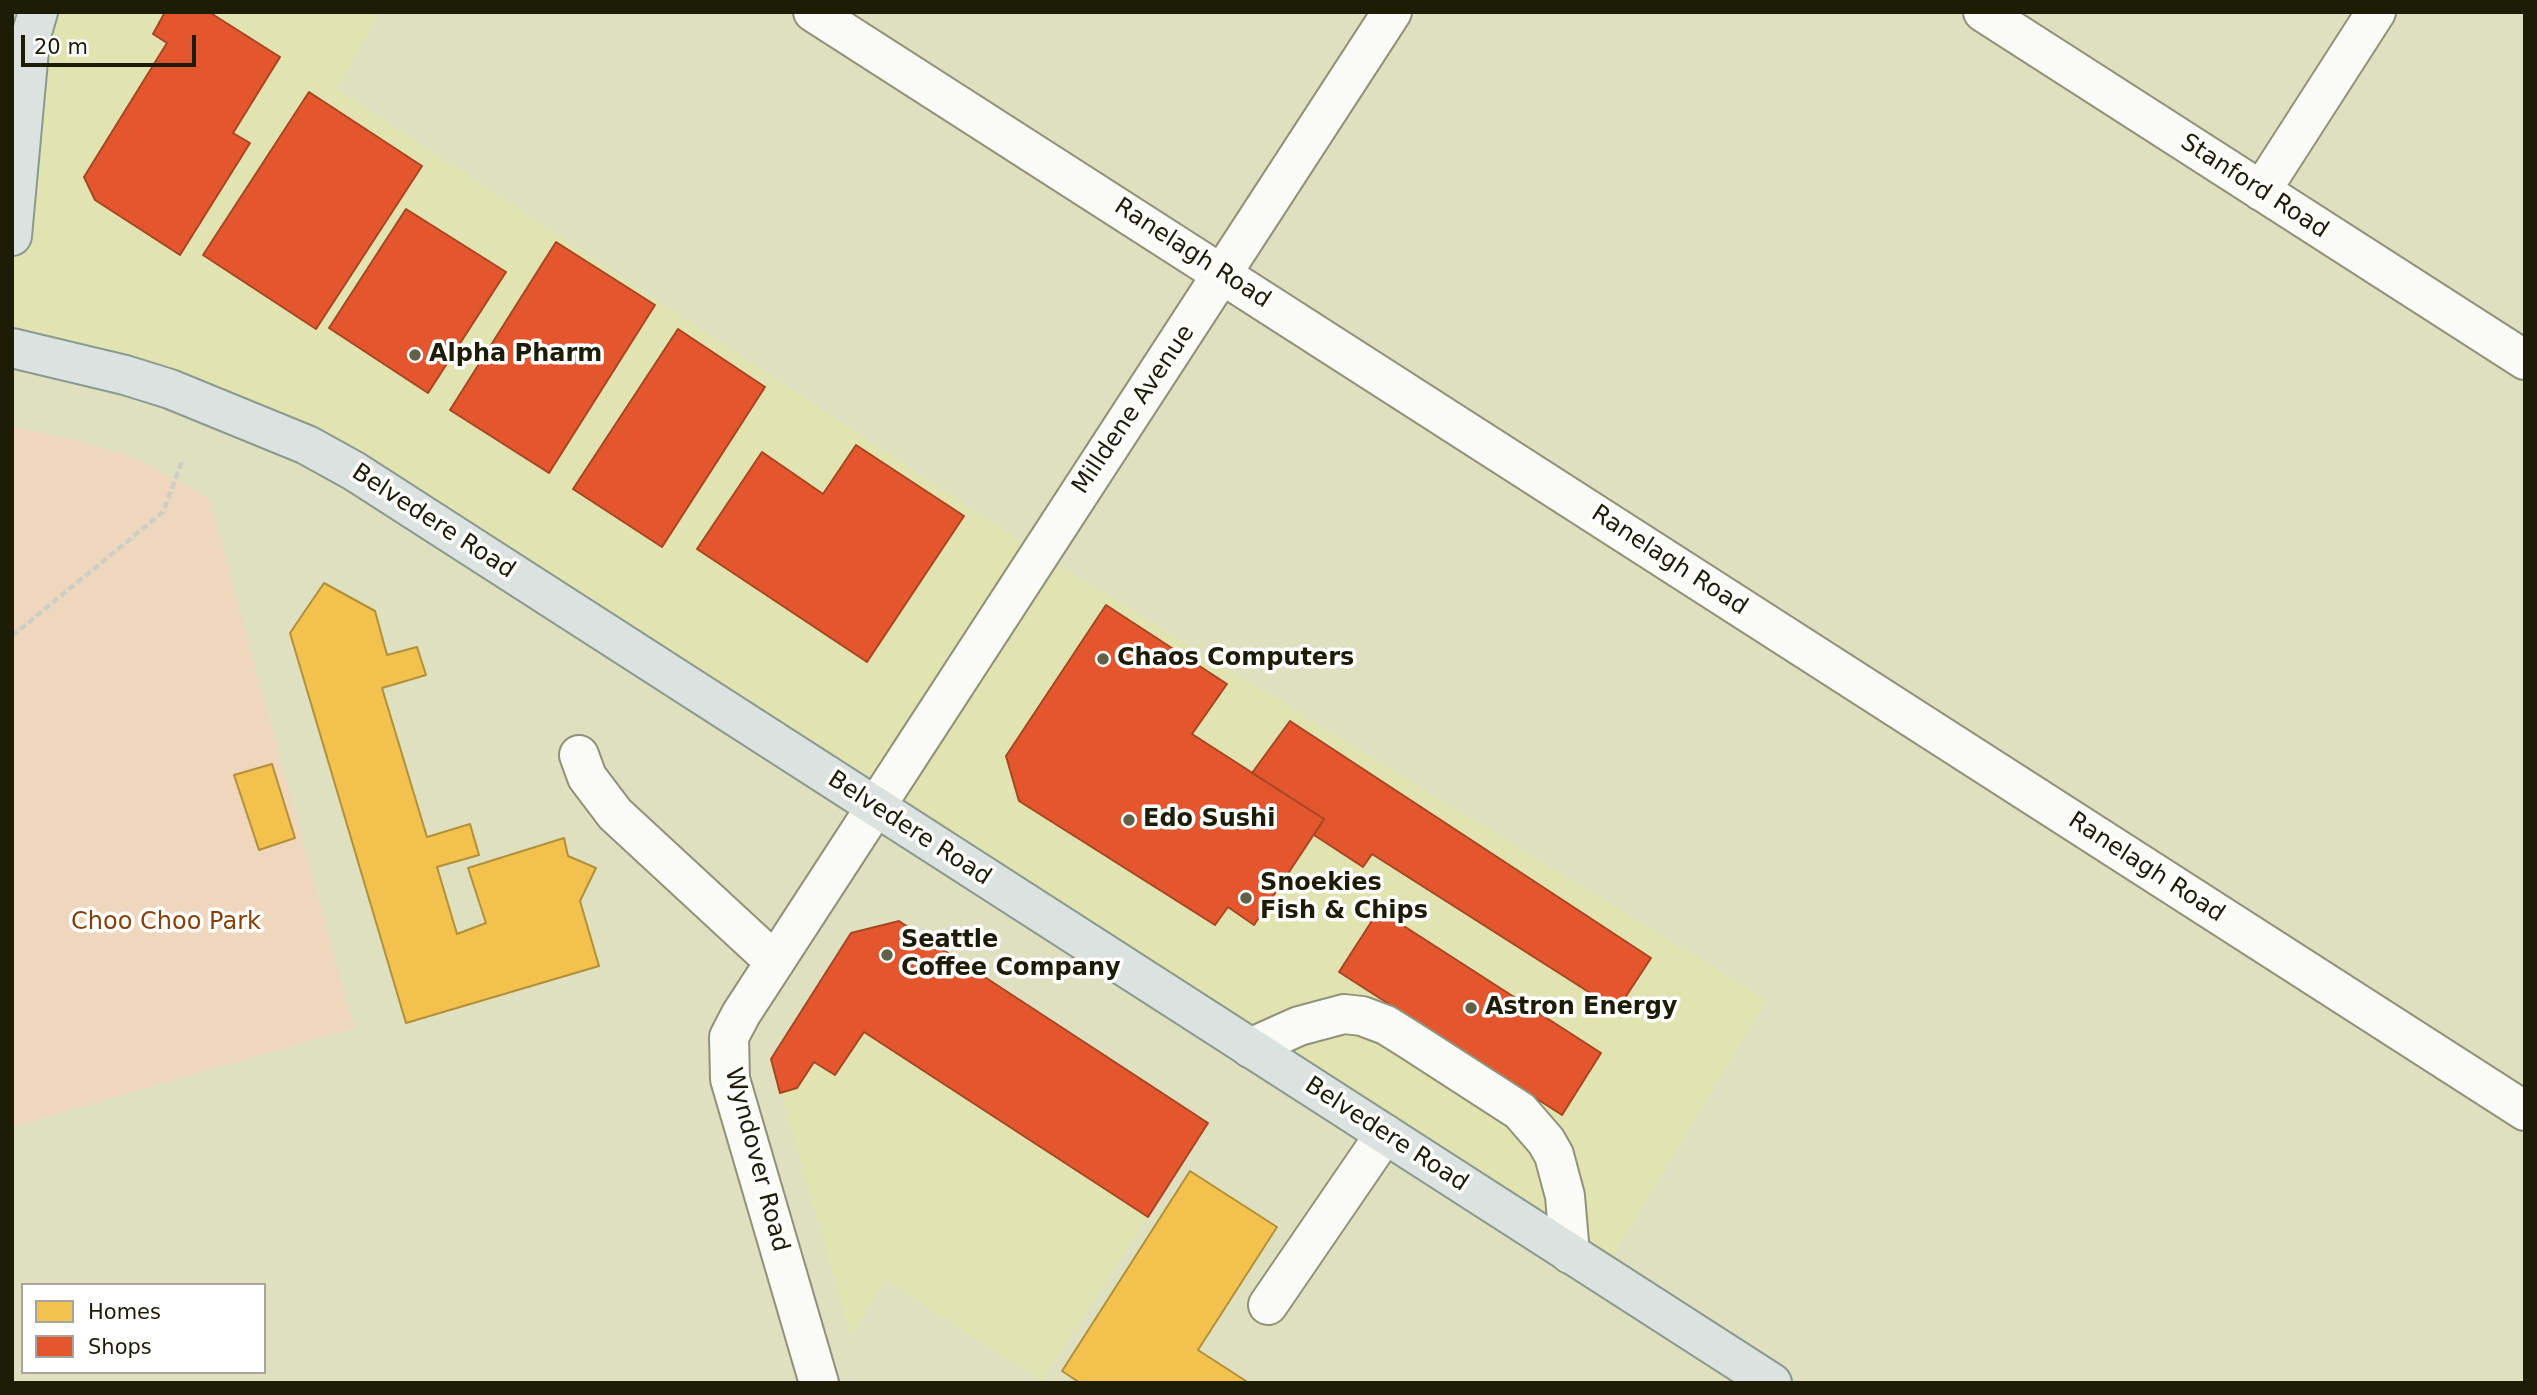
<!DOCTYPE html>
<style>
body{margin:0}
#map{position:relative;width:2537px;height:1395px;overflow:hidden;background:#dee0c0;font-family:"DejaVu Sans",sans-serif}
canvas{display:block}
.frame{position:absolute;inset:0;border:14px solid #1d1d07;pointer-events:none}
.legend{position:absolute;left:21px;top:1283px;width:245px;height:91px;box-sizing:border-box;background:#fff;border:2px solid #a5a59c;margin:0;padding:9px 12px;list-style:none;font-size:21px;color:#1d1d07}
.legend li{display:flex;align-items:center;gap:14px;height:35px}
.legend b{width:35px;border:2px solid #a5a59c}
.scale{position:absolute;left:21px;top:35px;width:175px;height:32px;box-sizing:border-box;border:4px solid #1d1d07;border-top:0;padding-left:9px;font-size:21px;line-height:24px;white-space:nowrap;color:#1d1d07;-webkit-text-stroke:5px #fff;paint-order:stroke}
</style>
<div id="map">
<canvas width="2537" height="1395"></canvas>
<div class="frame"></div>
<ul class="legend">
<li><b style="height:19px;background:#f2c14e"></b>Homes</li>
<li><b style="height:19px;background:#e4572e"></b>Shops</li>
</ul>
<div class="scale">20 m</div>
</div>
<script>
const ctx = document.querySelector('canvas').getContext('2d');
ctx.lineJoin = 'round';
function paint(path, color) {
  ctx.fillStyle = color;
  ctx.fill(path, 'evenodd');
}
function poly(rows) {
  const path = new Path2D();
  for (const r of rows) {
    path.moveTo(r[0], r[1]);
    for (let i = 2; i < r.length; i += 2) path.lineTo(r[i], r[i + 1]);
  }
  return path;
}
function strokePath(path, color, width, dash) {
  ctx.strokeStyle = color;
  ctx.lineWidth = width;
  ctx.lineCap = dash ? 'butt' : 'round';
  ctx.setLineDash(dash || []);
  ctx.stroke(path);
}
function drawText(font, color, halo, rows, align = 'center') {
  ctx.font = font + ' "DejaVu Sans",sans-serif';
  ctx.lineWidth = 7;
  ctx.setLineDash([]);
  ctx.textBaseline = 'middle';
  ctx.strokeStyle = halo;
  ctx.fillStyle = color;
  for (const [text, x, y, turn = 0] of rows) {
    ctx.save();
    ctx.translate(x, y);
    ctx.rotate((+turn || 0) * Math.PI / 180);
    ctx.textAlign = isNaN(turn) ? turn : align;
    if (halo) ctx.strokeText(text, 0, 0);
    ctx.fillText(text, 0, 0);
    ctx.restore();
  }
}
const built = poly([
 [12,12,380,12,337,89,1039,553,1767,1000,1602,1274,354,471,12,348],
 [899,921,1208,1123,1042,1381,885,1280,851,1337,771,1059,851,933]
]);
const green = poly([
 [12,427,77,440,137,459,209,498,354,1028,12,1127]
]);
const homes = poly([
 [324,583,375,611,387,655,417,647,426,675,382,688,427,837,470,824,479,855,437,867,457,934,486,923,468,868,564,838,568,856,596,868,580,901,599,966,406,1023,290,633,324,583],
 [272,764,295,838,259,850,234,775,272,764],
 [1190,1171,1277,1227,1198,1350,1249,1383,1080,1383,1062,1371,1190,1171]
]);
const shops = poly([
 [209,12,280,57,233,133,250,143,180,255,95,200,84,177,167,43,153,34,165,12,209,12],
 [309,92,422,166,316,329,203,255,309,92],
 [406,209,506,272,428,393,329,328,406,209],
 [556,242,655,305,549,473,450,410,556,242],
 [678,329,765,387,662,547,573,489,678,329],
 [856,445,964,516,867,662,697,549,762,452,823,494,856,445],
 [1106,605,1227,684,1192,734,1324,819,1254,925,1228,907,1215,925,1019,801,1006,756,1106,605],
 [1290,721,1651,958,1617,1010,1372,854,1363,867,1314,835,1324,819,1252,773,1290,721],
 [1379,910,1601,1053,1562,1115,1339,972,1379,910],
 [899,921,1208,1123,1148,1217,864,1032,835,1075,814,1062,797,1088,780,1093,771,1059,851,933,899,921]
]);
const path = poly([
 [12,636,163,512,183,459]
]);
const minor = poly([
 [813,12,2525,1111],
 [1983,12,2525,360],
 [2261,191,2376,12],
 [579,755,587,777,615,814,775,962],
 [1250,1048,1299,1026,1344,1014,1362,1016,1386,1025,1410,1040,1520,1111,1546,1141,1554,1155,1565,1196,1570,1254],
 [1268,1305,1385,1134],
 [819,1383,730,1079,729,1037,741,1014,1392,12]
]);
const major = poly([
 [12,236,30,39,38,12],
 [12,348,125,375,170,389,307,445,354,471,1772,1383]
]);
const markers = [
 [415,355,7,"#616148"],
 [1103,659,7,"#616148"],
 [1129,820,7,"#616148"],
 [1246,898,7,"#616148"],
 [887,955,7,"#616148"],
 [1471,1008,7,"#616148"]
];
const streetNames = [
 ["Stanford Road",2254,187,33],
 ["Ranelagh Road",1192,254,33],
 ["Milldene Avenue",1134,410,-56],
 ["Belvedere Road",433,522,33],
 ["Ranelagh Road",1669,561,33],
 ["Belvedere Road",909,829,33],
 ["Ranelagh Road",2146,868,33],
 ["Belvedere Road",1386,1135,33],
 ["Wyndover Road",756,1160,75]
];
const poiNames = [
 ["Alpha Pharm",429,355],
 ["Chaos Computers",1117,659],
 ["Edo Sushi",1143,820],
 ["Snoekies",1260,884],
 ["Fish & Chips",1260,912],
 ["Seattle",901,941],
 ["Coffee Company",901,969],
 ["Astron Energy",1485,1008]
];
const parkNames = [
 ["Choo Choo Park",166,923]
];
paint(built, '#e1e3b0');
paint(green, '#eed7bc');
paint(homes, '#f2c14e');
strokePath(homes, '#b29039', 2);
paint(shops, '#e4572e');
strokePath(shops, '#a84622', 2);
strokePath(minor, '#909279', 42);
strokePath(major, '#8c998e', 42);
strokePath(path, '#cecec5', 4.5, [7, 3.5]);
strokePath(minor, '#fafaf6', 38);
strokePath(major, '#dbe2df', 38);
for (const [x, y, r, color] of markers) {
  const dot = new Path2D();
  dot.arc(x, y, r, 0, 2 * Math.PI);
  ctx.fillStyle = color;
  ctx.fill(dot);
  strokePath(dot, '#fff', 2.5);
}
drawText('24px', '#1d1d07', '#fff', streetNames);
drawText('bold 24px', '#1d1d07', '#fff', poiNames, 'left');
drawText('24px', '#893f06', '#fff', parkNames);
</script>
